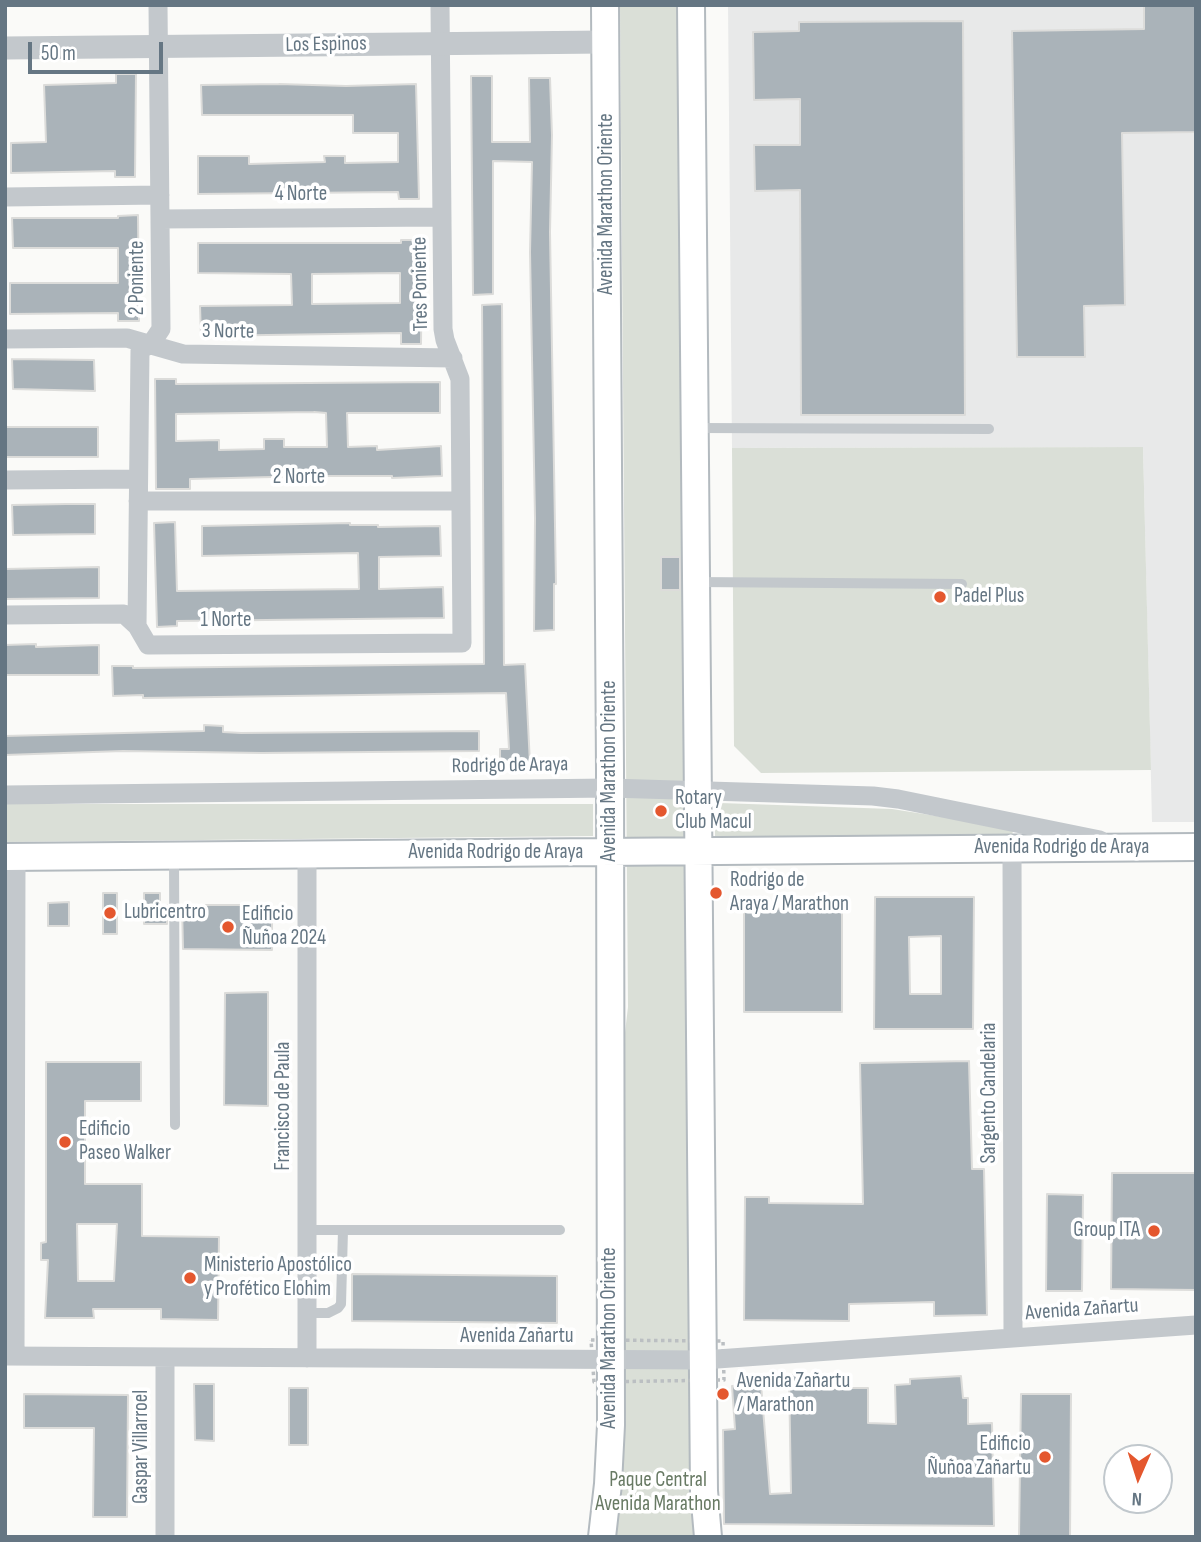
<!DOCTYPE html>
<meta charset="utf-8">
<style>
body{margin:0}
#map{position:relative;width:1201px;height:1542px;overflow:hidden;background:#fafaf8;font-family:"Sofia Sans Condensed",sans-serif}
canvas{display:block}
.frame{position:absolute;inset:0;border:7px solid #657683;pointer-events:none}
.north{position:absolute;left:1103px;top:1444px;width:70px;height:70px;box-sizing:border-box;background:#fff;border:2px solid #c1c8cd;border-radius:50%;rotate:183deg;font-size:19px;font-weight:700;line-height:28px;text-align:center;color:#657683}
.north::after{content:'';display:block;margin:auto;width:24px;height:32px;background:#e4572e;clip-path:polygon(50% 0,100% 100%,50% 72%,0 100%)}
.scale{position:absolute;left:28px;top:42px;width:135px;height:32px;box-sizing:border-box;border:4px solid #657683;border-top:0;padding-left:9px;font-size:21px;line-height:24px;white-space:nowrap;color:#657683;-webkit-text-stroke:5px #fff;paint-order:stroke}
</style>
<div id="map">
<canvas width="1201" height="1542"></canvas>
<div class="frame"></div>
<div class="north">N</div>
<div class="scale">50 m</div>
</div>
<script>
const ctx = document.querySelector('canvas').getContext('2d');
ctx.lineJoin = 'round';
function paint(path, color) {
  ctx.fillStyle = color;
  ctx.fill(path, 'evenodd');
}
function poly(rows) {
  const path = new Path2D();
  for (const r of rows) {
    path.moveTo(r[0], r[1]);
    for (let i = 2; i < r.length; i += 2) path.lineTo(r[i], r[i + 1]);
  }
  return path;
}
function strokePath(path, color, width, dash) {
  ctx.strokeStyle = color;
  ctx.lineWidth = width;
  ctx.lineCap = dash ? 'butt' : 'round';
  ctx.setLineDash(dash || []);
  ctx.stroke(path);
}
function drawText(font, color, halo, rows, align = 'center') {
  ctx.font = font + ' "Sofia Sans Condensed",sans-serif';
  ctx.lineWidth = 7;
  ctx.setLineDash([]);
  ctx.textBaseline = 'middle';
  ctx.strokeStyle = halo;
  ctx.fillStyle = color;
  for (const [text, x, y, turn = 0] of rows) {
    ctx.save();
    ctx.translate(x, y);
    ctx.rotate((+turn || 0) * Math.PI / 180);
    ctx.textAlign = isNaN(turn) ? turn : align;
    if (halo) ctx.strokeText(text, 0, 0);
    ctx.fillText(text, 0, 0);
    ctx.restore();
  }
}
const built = poly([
 [728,5,1196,5,1196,822,1152,822,1143,447,732,448]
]);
const green = poly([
 [620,5,683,5,703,1536,611,1536,620,1075,628,1007],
 [1143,447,1151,770,761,773,734,746,732,448],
 [720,803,892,809,1013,828,1012,840,721,842,715,836,715,806],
 [5,804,593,804,593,836,5,842]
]);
const building = poly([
 [1144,5,1196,5,1196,132,1122,133,1125,305,1084,306,1085,357,1017,357,1012,31,1144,29,1144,5],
 [963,21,965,415,801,415,800,190,755,191,754,145,800,145,800,99,754,100,753,32,799,31,799,22,963,21],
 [116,74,136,74,135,177,115,177,115,171,11,173,11,143,46,142,44,85,116,83,116,74],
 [471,76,492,76,492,142,530,142,529,78,550,78,552,135,550,232,556,584,554,584,554,630,534,631,535,518,530,252,532,162,493,161,493,294,473,295,471,76],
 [279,84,346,86,416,84,419,199,399,199,398,192,198,194,198,156,249,156,249,164,325,162,324,156,345,156,345,163,398,162,398,133,353,133,353,115,202,115,201,85,279,84],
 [138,215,139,321,118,321,118,313,10,314,10,283,118,283,118,248,13,248,12,218,118,218,118,216,138,215],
 [401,240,422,240,421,344,401,344,401,333,201,336,200,306,292,305,291,274,198,273,198,243,401,243,401,240],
 [400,273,400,303,312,304,312,274,400,273],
 [502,304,504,665,525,664,530,764,500,765,500,749,509,749,506,693,143,698,143,695,113,696,112,666,133,666,133,668,484,664,482,305,502,304],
 [12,359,94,360,95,391,13,389,12,359],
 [155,379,176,379,176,384,440,382,440,413,347,413,348,447,377,446,377,450,441,446,442,476,392,478,392,476,313,476,190,479,190,489,156,489,155,379],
 [314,412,326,413,327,447,284,447,284,439,264,439,264,449,219,450,219,440,176,441,176,414,314,412],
 [5,427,98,427,98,457,5,457,5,427],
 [66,504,95,504,95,534,13,535,12,505,66,504],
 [175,522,177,591,359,589,358,553,202,556,202,526,350,523,350,525,378,525,378,527,440,526,441,556,379,557,379,589,443,587,444,618,177,621,177,626,157,627,154,523,175,522],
 [661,557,680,557,680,590,661,590,661,557],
 [99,567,99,598,5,599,5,569,99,567],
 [36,644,36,647,99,645,99,675,5,675,5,645,36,644],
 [204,725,223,726,223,732,241,733,479,731,479,751,262,753,123,751,5,755,5,736,204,731,204,725],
 [103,893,117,893,117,934,103,934,103,893],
 [144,893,160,893,160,905,167,905,167,924,144,924,144,893],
 [875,897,974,897,973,1029,874,1029,875,897],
 [941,936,941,994,910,994,909,937,941,936],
 [69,902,69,926,48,926,48,903,69,902],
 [182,905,272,905,272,950,183,949,182,905],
 [842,908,842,1012,744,1012,744,909,842,908],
 [268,992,268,1106,224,1105,225,993,268,992],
 [969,1061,972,1169,984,1169,987,1315,934,1316,934,1302,849,1304,849,1321,744,1320,745,1197,769,1197,769,1203,863,1204,860,1063,969,1061],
 [46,1062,141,1062,141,1101,85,1101,85,1184,142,1184,142,1236,219,1237,218,1320,161,1319,161,1309,93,1309,94,1318,45,1318,48,1260,41,1260,41,1243,46,1242,46,1062],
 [77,1224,117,1224,114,1281,78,1281,77,1224],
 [1112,1173,1196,1173,1196,1290,1111,1289,1112,1173],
 [1047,1194,1083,1195,1082,1291,1046,1291,1047,1194],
 [352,1274,557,1276,557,1323,352,1321,352,1274],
 [789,1375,808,1375,808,1382,832,1383,832,1388,868,1388,868,1423,896,1424,895,1385,910,1384,910,1379,961,1376,963,1398,968,1398,968,1424,992,1423,994,1526,724,1524,723,1430,735,1429,732,1386,761,1384,770,1494,791,1493,789,1375],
 [194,1384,214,1384,214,1441,195,1440,194,1384],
 [289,1388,308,1388,308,1445,289,1445,289,1388],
 [24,1394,128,1395,127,1517,93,1517,94,1428,24,1428,24,1394],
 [1021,1394,1071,1394,1070,1537,1019,1537,1021,1394]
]);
const path = poly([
 [591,1340,723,1341,724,1380,594,1382,591,1340]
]);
const service = poly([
 [696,428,989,429],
 [696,582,962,584],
 [174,856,175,1125],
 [307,1230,560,1230],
 [307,1313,328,1313,338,1308,341,1304,343,1230]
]);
const minor = poly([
 [5,197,160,195],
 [160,219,442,217],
 [5,339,127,338,183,354,453,358],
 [5,480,138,479],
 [138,501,461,501],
 [5,615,124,614,137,626,148,645,462,643,460,379,445,340,443,329,440,5],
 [137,626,140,350,151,344,161,329,158,5],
 [5,795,610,788,873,796,898,799,1100,840],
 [1012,848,1013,1338],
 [5,1356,703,1360,1196,1325],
 [15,1356,16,857],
 [307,1358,307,855],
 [165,1537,165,1357]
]);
const tertiary = poly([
 [5,48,606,42]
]);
const secondary = poly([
 [691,5,704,1491,708,1537],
 [5,857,1196,847],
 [602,1537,608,1484,611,1425,610,769,605,5]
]);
const markers = [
 [940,597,7,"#e4572e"],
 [661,811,7,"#e4572e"],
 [716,893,7,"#e4572e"],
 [110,913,7,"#e4572e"],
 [228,927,7,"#e4572e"],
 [65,1142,7,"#e4572e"],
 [1154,1231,7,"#e4572e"],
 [190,1278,7,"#e4572e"],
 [723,1394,7,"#e4572e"],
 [1045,1457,7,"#e4572e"]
];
const streetNames = [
 ["Los Espinos",326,45,-1],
 ["4 Norte",301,195],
 ["Avenida Marathon Oriente",607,204,-90],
 ["2 Poniente",138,278,-90],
 ["Tres Poniente",421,284,-91],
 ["3 Norte",228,332,1],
 ["2 Norte",299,478],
 ["1 Norte",226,621],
 ["Rodrigo de Araya",510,766,-1],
 ["Avenida Marathon Oriente",610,771,-90],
 ["Avenida Rodrigo de Araya",1062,848],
 ["Avenida Rodrigo de Araya",496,853],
 ["Sargento Candelaria",990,1093,-90],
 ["Francisco de Paula",284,1106,-90],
 ["Avenida Zañartu",1082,1310,-4],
 ["Avenida Zañartu",517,1337],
 ["Avenida Marathon Oriente",610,1338,-90],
 ["Gaspar Villarroel",142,1447,-90]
];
const poiNames = [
 ["Padel Plus",954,597],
 ["Rotary",675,799],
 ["Club Macul",675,823],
 ["Rodrigo de",730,881],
 ["Araya / Marathon",730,905],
 ["Lubricentro",124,913],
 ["Edificio",242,915],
 ["Ñuñoa 2024",242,939],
 ["Edificio",79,1130],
 ["Paseo Walker",79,1154],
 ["Group ITA",1140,1231,"right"],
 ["Ministerio Apostólico",204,1266],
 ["y Profético Elohim",204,1290],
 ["Avenida Zañartu",737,1382],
 ["/ Marathon",737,1406],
 ["Edificio",1031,1445,"right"],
 ["Ñuñoa Zañartu",1031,1469,"right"]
];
const parkNames = [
 ["Paque Central",658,1481],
 ["Avenida Marathon",658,1505]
];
paint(built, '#e8e9e9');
paint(green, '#dadfd7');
paint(building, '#aab3b9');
strokePath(building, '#dcdcda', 2);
strokePath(secondary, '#b3babf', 30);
strokePath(path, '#bbbfc2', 3.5, [3.5, 3.5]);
strokePath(service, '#c3c8cc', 10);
strokePath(minor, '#c3c8cc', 19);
strokePath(tertiary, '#c3c8cc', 23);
strokePath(secondary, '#fff', 26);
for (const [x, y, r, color] of markers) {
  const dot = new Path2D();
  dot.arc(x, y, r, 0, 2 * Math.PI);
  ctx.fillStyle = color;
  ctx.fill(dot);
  strokePath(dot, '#fff', 2.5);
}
drawText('21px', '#657683', '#fff', streetNames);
drawText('21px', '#657683', '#fff', poiNames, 'left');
drawText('21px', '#687a64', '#fff', parkNames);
</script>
